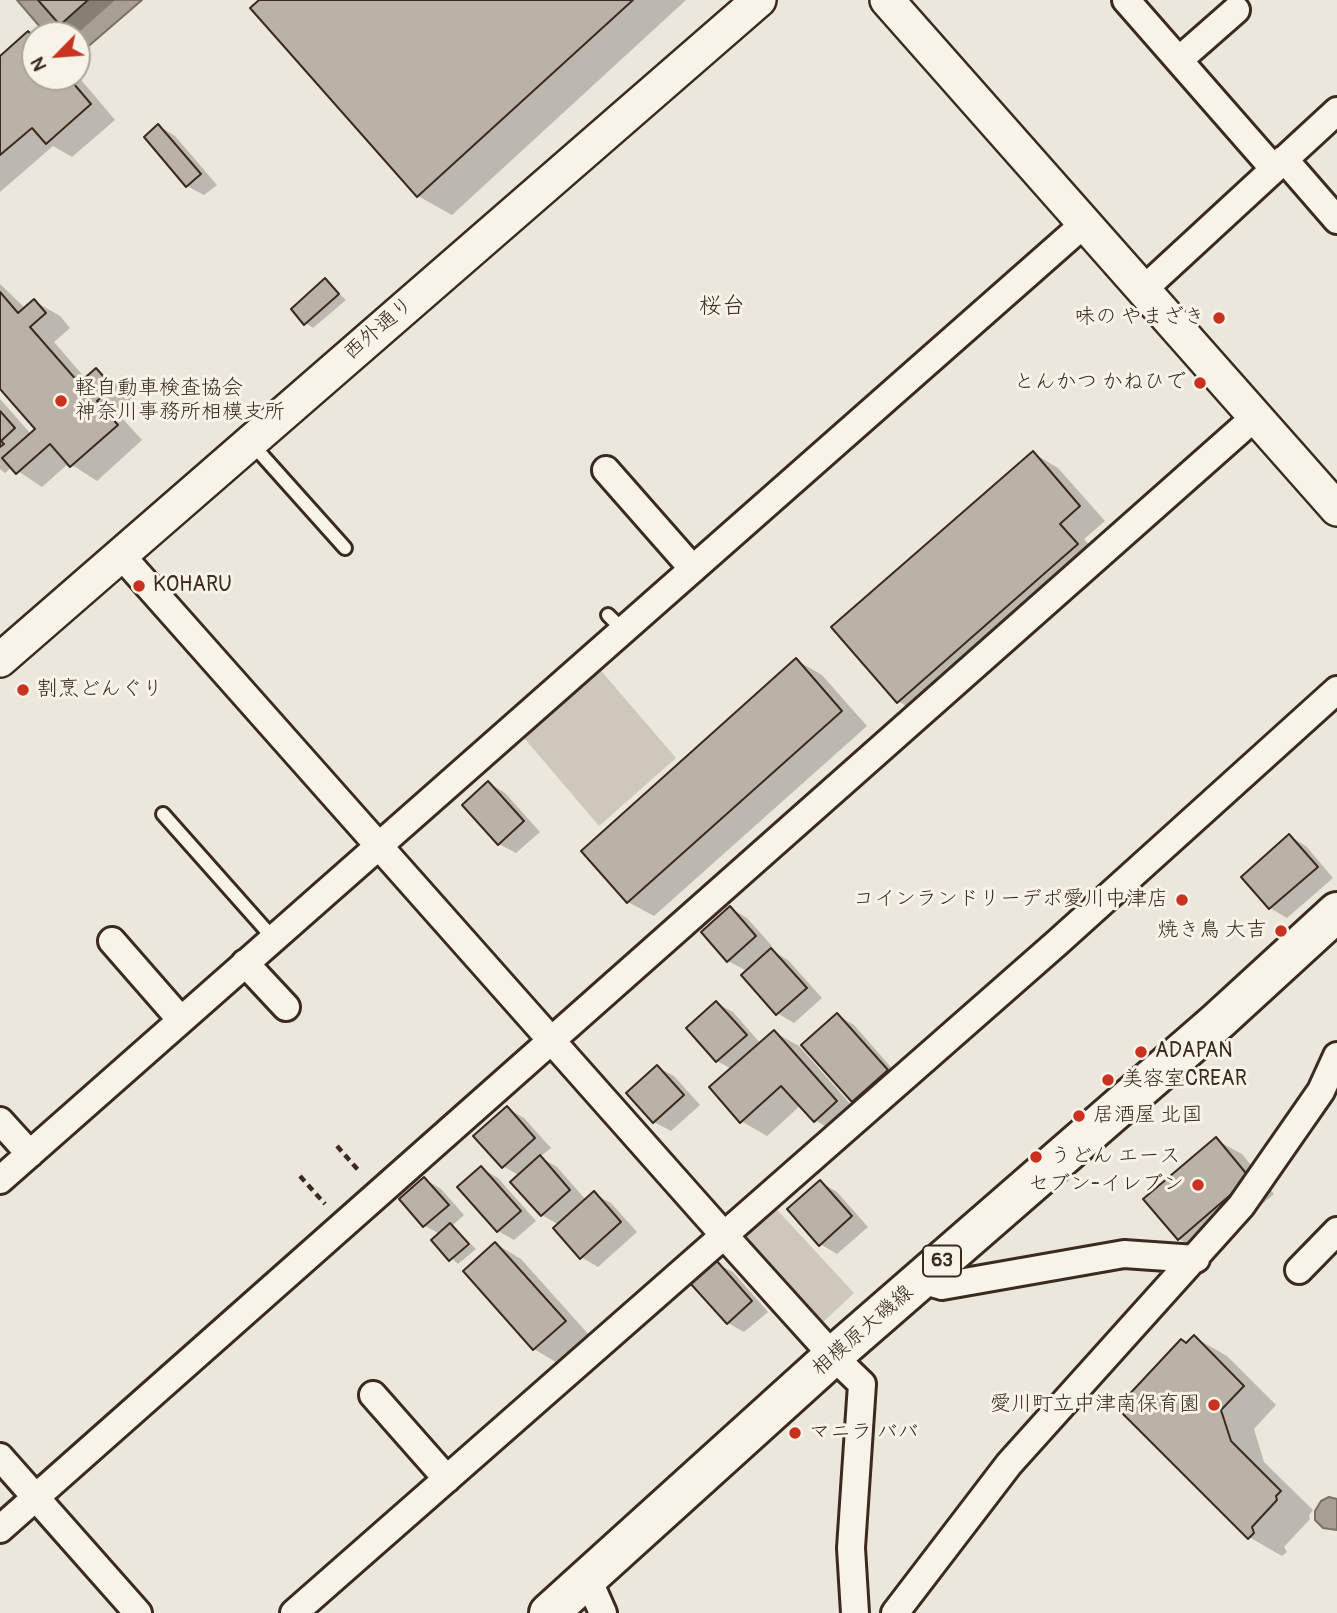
<!DOCTYPE html>
<meta charset="utf-8">
<style>
body{margin:0}
#map{position:relative;width:1337px;height:1613px;overflow:hidden;background:#ece7dc;font-family:Pangolin,sans-serif}
canvas{display:block}
.north{position:absolute;left:21px;top:21px;width:70px;height:70px;box-sizing:border-box;background:#f7f3e8;border:2px solid #aca397;border-radius:50%;rotate:245deg;font-size:19px;font-weight:700;line-height:28px;text-align:center;color:#3b2a1e}
.north::after{content:'';display:block;margin:auto;width:24px;height:32px;background:#c8321e;clip-path:polygon(50% 0,100% 100%,50% 72%,0 100%)}
</style>
<div id="map">
<canvas width="1337" height="1613"></canvas>
<div class="north">N</div>
</div>
<script>
const ctx = document.querySelector('canvas').getContext('2d');
ctx.lineJoin = 'round';
function paint(path, color) {
  ctx.fillStyle = color;
  ctx.fill(path, 'evenodd');
}
function poly(rows) {
  const path = new Path2D();
  for (const r of rows) {
    path.moveTo(r[0], r[1]);
    for (let i = 2; i < r.length; i += 2) path.lineTo(r[i], r[i + 1]);
  }
  return path;
}
function strokePath(path, color, width, dash) {
  ctx.strokeStyle = color;
  ctx.lineWidth = width;
  ctx.lineCap = dash ? 'butt' : 'round';
  ctx.setLineDash(dash || []);
  ctx.stroke(path);
}
function drawText(font, color, halo, rows, align = 'center') {
  ctx.font = font + ' Pangolin,"Klee One",sans-serif';
  ctx.lineWidth = 6;
  ctx.setLineDash([]);
  ctx.textBaseline = 'middle';
  ctx.strokeStyle = halo;
  ctx.fillStyle = color;
  for (const [text, x, y, turn = 0] of rows) {
    ctx.save();
    ctx.translate(x, y);
    ctx.rotate((+turn || 0) * Math.PI / 180);
    ctx.textAlign = isNaN(turn) ? turn : align;
    if (halo) ctx.strokeText(text, 0, 0);
    ctx.fillText(text, 0, 0);
    ctx.restore();
  }
}
const green = poly([
 [597,666,676,758,599,826,519,732],
 [769,1201,854,1293,822,1323,816,1323,737,1230]
]);
const water = poly([
 [17,0,142,0,77,56,77,35,47,35,17,0],
 [1329,1497,1337,1499,1337,1530,1323,1528,1315,1520,1315,1511,1321,1501,1329,1497]
]);
const shadow = poly([
 [40,0,115,0,78,33,61,23],
 [261,0,686,0,452,215,418,196,252,8],
 [29,34,35,37,35,77,77,75,115,120,72,157,53,146,0,192,0,58],
 [159,126,175,136,217,185,204,195,187,186],
 [325,281,346,300,313,328,306,323],
 [0,284,26,309,34,301,60,316,70,328,54,342,86,379,96,370,121,385,137,403,121,417,142,440,97,481,69,463,42,487,12,467,5,473,0,469,0,399,31,434,37,429,0,386],
 [1033,453,1058,468,1105,521,1084,539,1102,559,923,716,898,701],
 [796,660,822,675,867,726,654,916,628,902],
 [489,783,505,793,540,832,516,853,499,844],
 [1289,836,1306,846,1333,878,1287,918,1270,908,1243,877],
 [730,908,747,918,772,946,769,949,788,960,822,998,794,1023,777,1013,747,971,728,961],
 [716,1003,733,1012,761,1044,774,1032,799,1046,861,1116,840,1135,815,1120,801,1105,767,1136,741,1121,732,1069,717,1061],
 [837,1015,854,1025,903,1081,870,1111,853,1101],
 [657,1067,674,1076,700,1105,671,1131,654,1122],
 [507,1108,524,1118,551,1148,540,1157,557,1167,586,1200,594,1194,611,1203,637,1232,598,1267,581,1257,559,1225,542,1215,520,1176,503,1166],
 [1216,1140,1242,1154,1274,1194,1204,1253,1179,1239],
 [481,1168,498,1178,536,1221,514,1240,498,1231],
 [424,1179,441,1189,464,1215,452,1226,476,1249,458,1264,433,1240,440,1234,425,1226],
 [820,1182,837,1192,868,1227,837,1254,820,1244],
 [496,1244,521,1259,590,1336,559,1364,534,1349],
 [716,1263,733,1272,768,1312,744,1332,728,1323],
 [1194,1337,1227,1356,1276,1405,1254,1429,1264,1462,1313,1510,1309,1515,1310,1519,1284,1547,1287,1552,1282,1556,1249,1537,1187,1345]
]);
const building = poly([
 [38,0,88,0,60,25,38,0],
 [259,0,633,0,417,197,250,8,259,0],
 [28,31,35,39,35,77,68,77,91,104,46,144,32,128,0,155,0,56,28,31],
 [158,124,201,174,186,187,144,137,158,124],
 [325,278,339,294,304,325,291,309,325,278],
 [0,292,18,313,34,299,46,313,30,327,79,383,96,368,113,387,97,401,118,425,70,467,50,444,16,474,2,458,35,429,0,389,0,292],
 [0,411,15,428,1,441,4,444,0,447,0,411],
 [1033,451,1080,506,1060,524,1078,544,897,703,831,627,1033,451],
 [796,658,842,711,627,903,581,851,796,658],
 [488,781,524,821,498,845,462,805,488,781],
 [1289,834,1318,867,1269,909,1241,877,1289,834],
 [730,906,756,936,727,962,701,932,730,906],
 [771,948,807,988,776,1015,741,975,771,948],
 [716,1001,747,1035,716,1062,686,1028,716,1001],
 [837,1013,888,1070,852,1102,801,1045,837,1013],
 [774,1030,837,1101,814,1122,781,1086,740,1123,709,1087,774,1030],
 [657,1065,684,1095,653,1123,626,1093,657,1065],
 [507,1106,535,1138,502,1168,473,1136,507,1106],
 [1216,1137,1250,1178,1178,1240,1143,1199,1216,1137],
 [540,1155,570,1190,541,1216,510,1182,540,1155],
 [481,1166,521,1211,497,1232,457,1187,481,1166],
 [424,1177,449,1205,423,1227,399,1199,424,1177],
 [820,1180,852,1216,819,1246,787,1209,820,1180],
 [594,1191,621,1222,580,1259,553,1228,594,1191],
 [450,1223,469,1244,449,1261,431,1240,450,1223],
 [495,1242,566,1321,533,1350,463,1271,495,1242],
 [716,1260,752,1301,727,1324,690,1283,716,1260],
 [1194,1335,1244,1386,1221,1410,1231,1441,1281,1491,1276,1496,1277,1500,1252,1527,1254,1533,1248,1539,1120,1411,1126,1404,1124,1400,1181,1339,1186,1343,1194,1335]
]);
const path = poly([
 [337,1146,359,1171],
 [300,1176,325,1204]
]);
const service = poly([
 [252,444,345,548],
 [608,615,623,630],
 [163,814,273,938]
]);
const minor = poly([
 [1126,0,1273,168],
 [1179,60,1236,10],
 [1284,159,1337,220],
 [1143,290,1337,111],
 [606,470,693,569],
 [120,554,723,1234,833,1356,862,1384,851,1548,855,1613],
 [112,941,181,1020],
 [245,963,286,1007],
 [0,1121,30,1154],
 [0,1180,1084,224],
 [1299,1270,1337,1231],
 [922,1280,942,1286,1124,1254,1196,1259],
 [373,1395,447,1479],
 [0,1457,138,1613],
 [0,1529,1255,417],
 [588,1579,603,1613],
 [294,1613,1058,942,1337,690],
 [895,1613,1009,1464,1241,1206,1321,1091,1337,1056]
]);
const tertiary = poly([
 [887,0,1337,509],
 [0,660,759,0]
]);
const primary = poly([
 [549,1613,833,1356,1218,1021,1337,912]
]);
const markers = [
 [1219,318,7,"#c8321e"],
 [1200,383,7,"#c8321e"],
 [61,401,7,"#c8321e"],
 [139,586,7,"#c8321e"],
 [23,690,7,"#c8321e"],
 [1182,900,7,"#c8321e"],
 [1281,931,7,"#c8321e"],
 [1141,1052,7,"#c8321e"],
 [1108,1080,7,"#c8321e"],
 [1079,1116,7,"#c8321e"],
 [1036,1157,7,"#c8321e"],
 [1198,1185,7,"#c8321e"],
 [1214,1405,7,"#c8321e"],
 [795,1433,7,"#c8321e"]
];
const shields = [
 [942,1261,38]
];
const shieldNames = [
 ["63",942,1261]
];
const poiNames = [
 ["味の やまざき",1205,318,"right"],
 ["とんかつ かねひで",1186,383,"right"],
 ["軽自動車検査協会",75,389],
 ["神奈川事務所相模支所",75,413],
 ["KOHARU",153,586],
 ["割烹どんぐり",37,690],
 ["コインランドリーデポ愛川中津店",1168,900,"right"],
 ["焼き鳥 大吉",1267,931,"right"],
 ["ADAPAN",1155,1052],
 ["美容室CREAR",1122,1080],
 ["居酒屋 北国",1093,1116],
 ["うどん エース",1050,1157],
 ["セブン-イレブン",1184,1185,"right"],
 ["愛川町立中津南保育園",1200,1405,"right"],
 ["マニラ ババ",809,1433]
];
const streetNames = [
 ["西外通り",379,329,-41],
 ["相模原大磯線",863,1331,-41]
];
const neighbourhoodNames = [
 ["桜台",722,307]
];
paint(green, '#cec8bc');
paint(water, '#a89f93');
strokePath(water, '#7c7064', 2);
paint(shadow, '#0003');
paint(building, '#bab2a7');
strokePath(building, '#3b2a1e', 2);
strokePath(service, '#3b2a1e', 18);
strokePath(minor, '#3b2a1e', 32);
strokePath(tertiary, '#3b2a1e', 38);
strokePath(primary, '#3b2a1e', 44);
strokePath(path, '#3b2a1e', 4.5, [7, 5]);
strokePath(service, '#f7f3e8', 12);
strokePath(minor, '#f7f3e8', 26);
strokePath(tertiary, '#f7f3e8', 33);
strokePath(primary, '#f7f3e8', 38);
for (const [x, y, r, color] of markers) {
  const dot = new Path2D();
  dot.arc(x, y, r, 0, 2 * Math.PI);
  ctx.fillStyle = color;
  ctx.fill(dot);
  strokePath(dot, '#f7f3e8', 2.5);
}
for (const [x, y, w] of shields) {
  const box = new Path2D();
  box.roundRect(x - w / 2, y - 15.5, w, 31, 5);
  ctx.fillStyle = '#f7f3e8';
  ctx.fill(box);
  strokePath(box, '#3b2a1e', 2);
}
drawText('bold 19px', '#3b2a1e', null, shieldNames);
drawText('21px', '#3b2a1e', '#f7f3e8', poiNames, 'left');
drawText('21px', '#3b2a1e', '#f7f3e8', streetNames);
drawText('23px', '#3b2a1e', '#f7f3e8', neighbourhoodNames);
</script>
